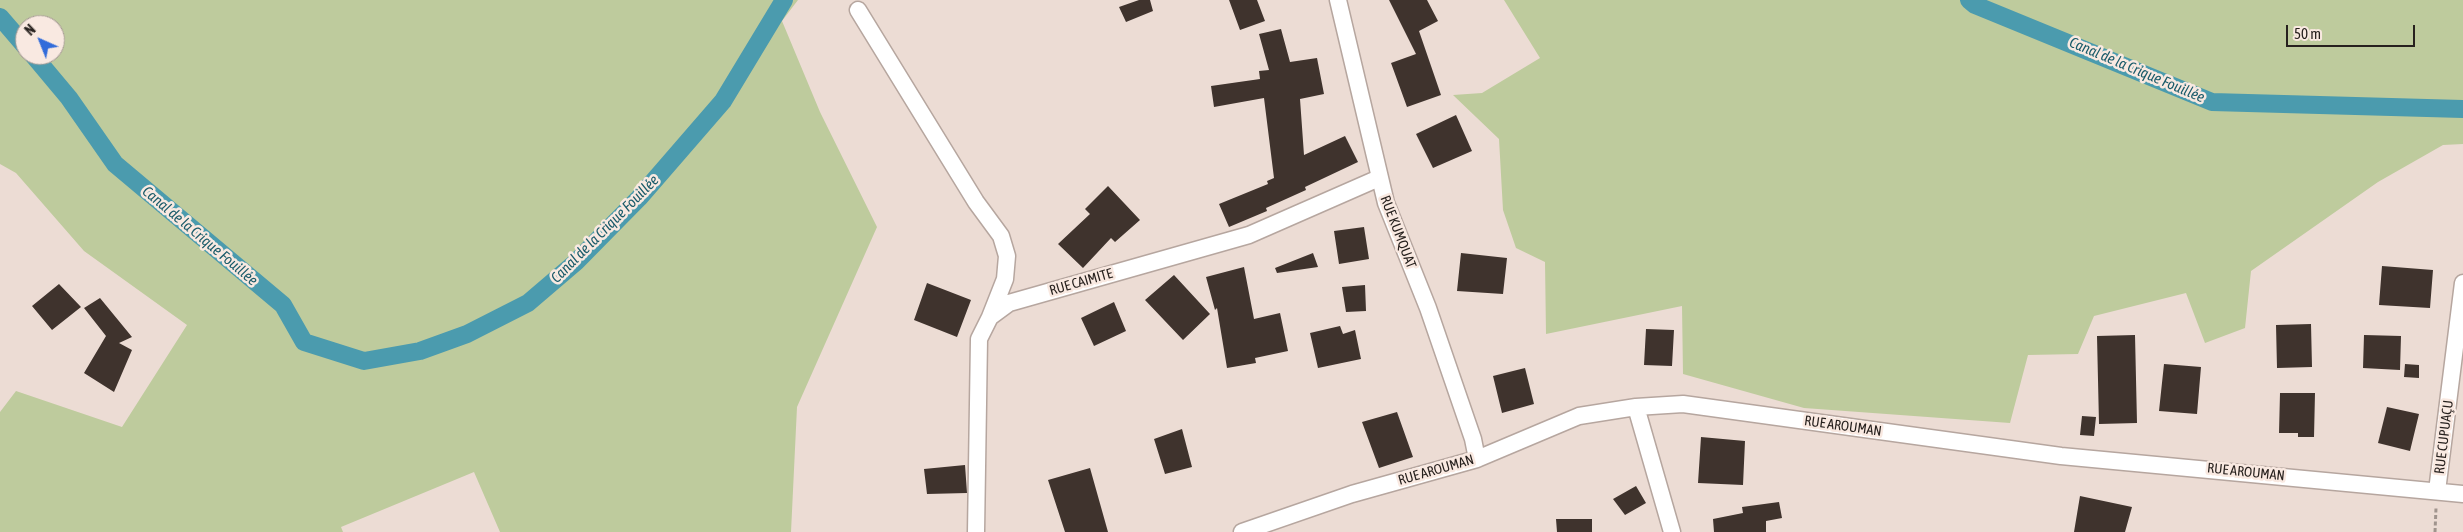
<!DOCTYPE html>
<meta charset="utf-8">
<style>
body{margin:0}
#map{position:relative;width:2463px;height:532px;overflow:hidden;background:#ecdcd4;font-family:"Asap Condensed",sans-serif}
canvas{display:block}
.north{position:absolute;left:15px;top:15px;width:50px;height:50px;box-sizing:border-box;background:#f9e9e1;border:1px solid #a59993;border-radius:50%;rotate:316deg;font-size:14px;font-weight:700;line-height:20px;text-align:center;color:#27211e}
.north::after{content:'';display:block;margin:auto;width:18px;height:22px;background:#326cda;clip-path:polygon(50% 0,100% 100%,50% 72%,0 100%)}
.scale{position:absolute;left:2286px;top:25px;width:129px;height:22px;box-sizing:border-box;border:2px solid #27211e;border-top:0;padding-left:6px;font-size:15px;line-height:18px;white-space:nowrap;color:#27211e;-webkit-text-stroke:4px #f9e9e1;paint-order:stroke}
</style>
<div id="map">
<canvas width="2463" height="532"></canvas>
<div class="north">N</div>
<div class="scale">50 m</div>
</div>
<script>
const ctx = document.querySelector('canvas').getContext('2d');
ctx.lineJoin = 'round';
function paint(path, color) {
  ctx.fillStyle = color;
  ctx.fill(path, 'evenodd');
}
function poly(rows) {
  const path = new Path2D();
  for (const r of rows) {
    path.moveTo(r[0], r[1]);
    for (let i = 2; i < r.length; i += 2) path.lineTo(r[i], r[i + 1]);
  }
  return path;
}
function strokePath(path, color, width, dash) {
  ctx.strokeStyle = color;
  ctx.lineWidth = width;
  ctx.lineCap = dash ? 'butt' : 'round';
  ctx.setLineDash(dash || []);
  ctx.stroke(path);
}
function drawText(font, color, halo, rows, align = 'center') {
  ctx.font = font + ' "Asap Condensed",sans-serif';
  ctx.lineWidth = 5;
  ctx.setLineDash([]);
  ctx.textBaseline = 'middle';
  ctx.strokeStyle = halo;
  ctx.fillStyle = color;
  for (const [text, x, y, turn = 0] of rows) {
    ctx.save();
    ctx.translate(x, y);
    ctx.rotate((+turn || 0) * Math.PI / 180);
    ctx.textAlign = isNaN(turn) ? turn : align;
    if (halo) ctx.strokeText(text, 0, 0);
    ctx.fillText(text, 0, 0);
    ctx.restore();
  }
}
const green = poly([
 [0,0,798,0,782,21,820,112,877,227,797,407,791,532,500,532,474,472,341,527,343,532,0,532,0,412,16,391,122,427,187,325,84,251,16,173,0,164],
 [25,25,55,25,55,55,25,55],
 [1504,0,2463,0,2463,144,2443,145,2378,182,2251,271,2245,328,2205,343,2186,293,2094,316,2078,354,2028,355,2010,423,1804,408,1683,374,1682,306,1546,334,1545,262,1516,248,1503,210,1499,139,1453,95,1482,93,1540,58]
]);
const canal = poly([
 [1969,0,1975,5,2212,102,2463,109],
 [0,17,25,46],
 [33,55,69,98,115,164,283,305,304,342,364,361,420,351,467,334,528,303,576,262,639,198,723,101,784,0]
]);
const building = poly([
 [1139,0,1150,0,1153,11,1126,22,1119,7],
 [1229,0,1257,0,1265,21,1240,30],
 [1389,0,1427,0,1438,21,1419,31,1441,95,1407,107,1391,63,1416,54],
 [1281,29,1290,62,1317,58,1324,94,1300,99,1304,155,1345,136,1358,162,1305,187,1306,190,1266,208,1267,211,1229,227,1219,204,1268,184,1267,181,1274,178,1264,98,1214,107,1211,86,1260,79,1259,71,1269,70,1259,34],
 [1456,115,1472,151,1433,168,1416,134],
 [1108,186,1140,220,1115,242,1111,238,1083,268,1058,244,1090,214,1085,209],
 [1364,227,1369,259,1339,264,1334,231],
 [1313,253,1318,267,1277,273,1275,268],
 [1461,253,1507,258,1503,294,1457,291],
 [2382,266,2433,270,2430,308,2379,305],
 [1244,267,1254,319,1280,313,1288,351,1255,358,1256,363,1227,368,1217,308,1215,310,1206,277],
 [1174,275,1210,314,1183,340,1145,300],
 [927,283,971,300,957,337,914,320],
 [59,284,81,307,52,330,32,306],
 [1365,285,1366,311,1346,312,1342,287],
 [100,298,132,337,119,343,132,350,114,392,84,373,106,336,84,308],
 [1114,302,1126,331,1094,346,1081,318],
 [2311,324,2312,367,2277,368,2276,325],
 [1340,326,1343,334,1355,330,1361,359,1318,368,1310,333],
 [1646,329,1674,330,1672,366,1644,365],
 [2135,335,2137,423,2099,424,2097,336],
 [2364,335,2401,336,2400,370,2363,368],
 [2164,364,2201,367,2197,414,2159,411],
 [2405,364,2419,365,2419,378,2404,377],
 [1525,368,1534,404,1502,413,1493,376],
 [2280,393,2315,393,2314,437,2298,437,2298,433,2279,433],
 [2387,407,2419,414,2410,451,2378,443],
 [1397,412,1413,457,1379,468,1362,422],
 [2082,416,2096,417,2094,436,2080,435],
 [1182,429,1192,467,1165,474,1154,439],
 [1701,437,1745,441,1743,485,1698,483],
 [965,465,967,493,927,494,924,469],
 [1090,468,1108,532,1065,532,1048,480],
 [1636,486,1646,503,1625,515,1613,499],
 [2080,496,2132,507,2125,532,2074,532],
 [1779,502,1782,518,1766,521,1766,532,1714,532,1713,519,1743,513,1742,507],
 [1556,519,1592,519,1592,532,1557,532]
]);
const path = poly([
 [2435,532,2436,508]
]);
const street = poly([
 [1338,0,1386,203,1428,308,1473,439,1477,459],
 [858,10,976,202,1001,236,1007,256,1005,279,990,317],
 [1636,407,1672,532],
 [2437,491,2463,283],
 [976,532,979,339,990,317,1009,303,1249,235,1379,178],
 [1242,532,1352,494,1477,459,1579,416,1636,407,1683,404,2061,456,2463,494]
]);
const streetNames = [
 ["RUE KUMQUAT",1398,232,69],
 ["RUE CAIMITE",1081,282,-16],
 ["RUE AROUMAN",1843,426,8],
 ["RUE CUPUAÇU",2444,437,-83],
 ["RUE AROUMAN",1436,470,-16],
 ["RUE AROUMAN",2246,472,6]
];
const waterNames = [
 ["Canal de la Crique Fouillée",2137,70,23],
 ["Canal de la Crique Fouillée",605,229,-45],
 ["Canal de la Crique Fouillée",200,236,40]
];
paint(green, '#becb9d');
strokePath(canal, '#4b9bae', 18);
paint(building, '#3f332d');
strokePath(street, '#b6a69f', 19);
strokePath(path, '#a0948d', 3, [4, 2.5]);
strokePath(street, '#fff', 16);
drawText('14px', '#27211e', '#f9e9e1', streetNames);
drawText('italic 15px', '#1a5b6a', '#f9e9e1', waterNames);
</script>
